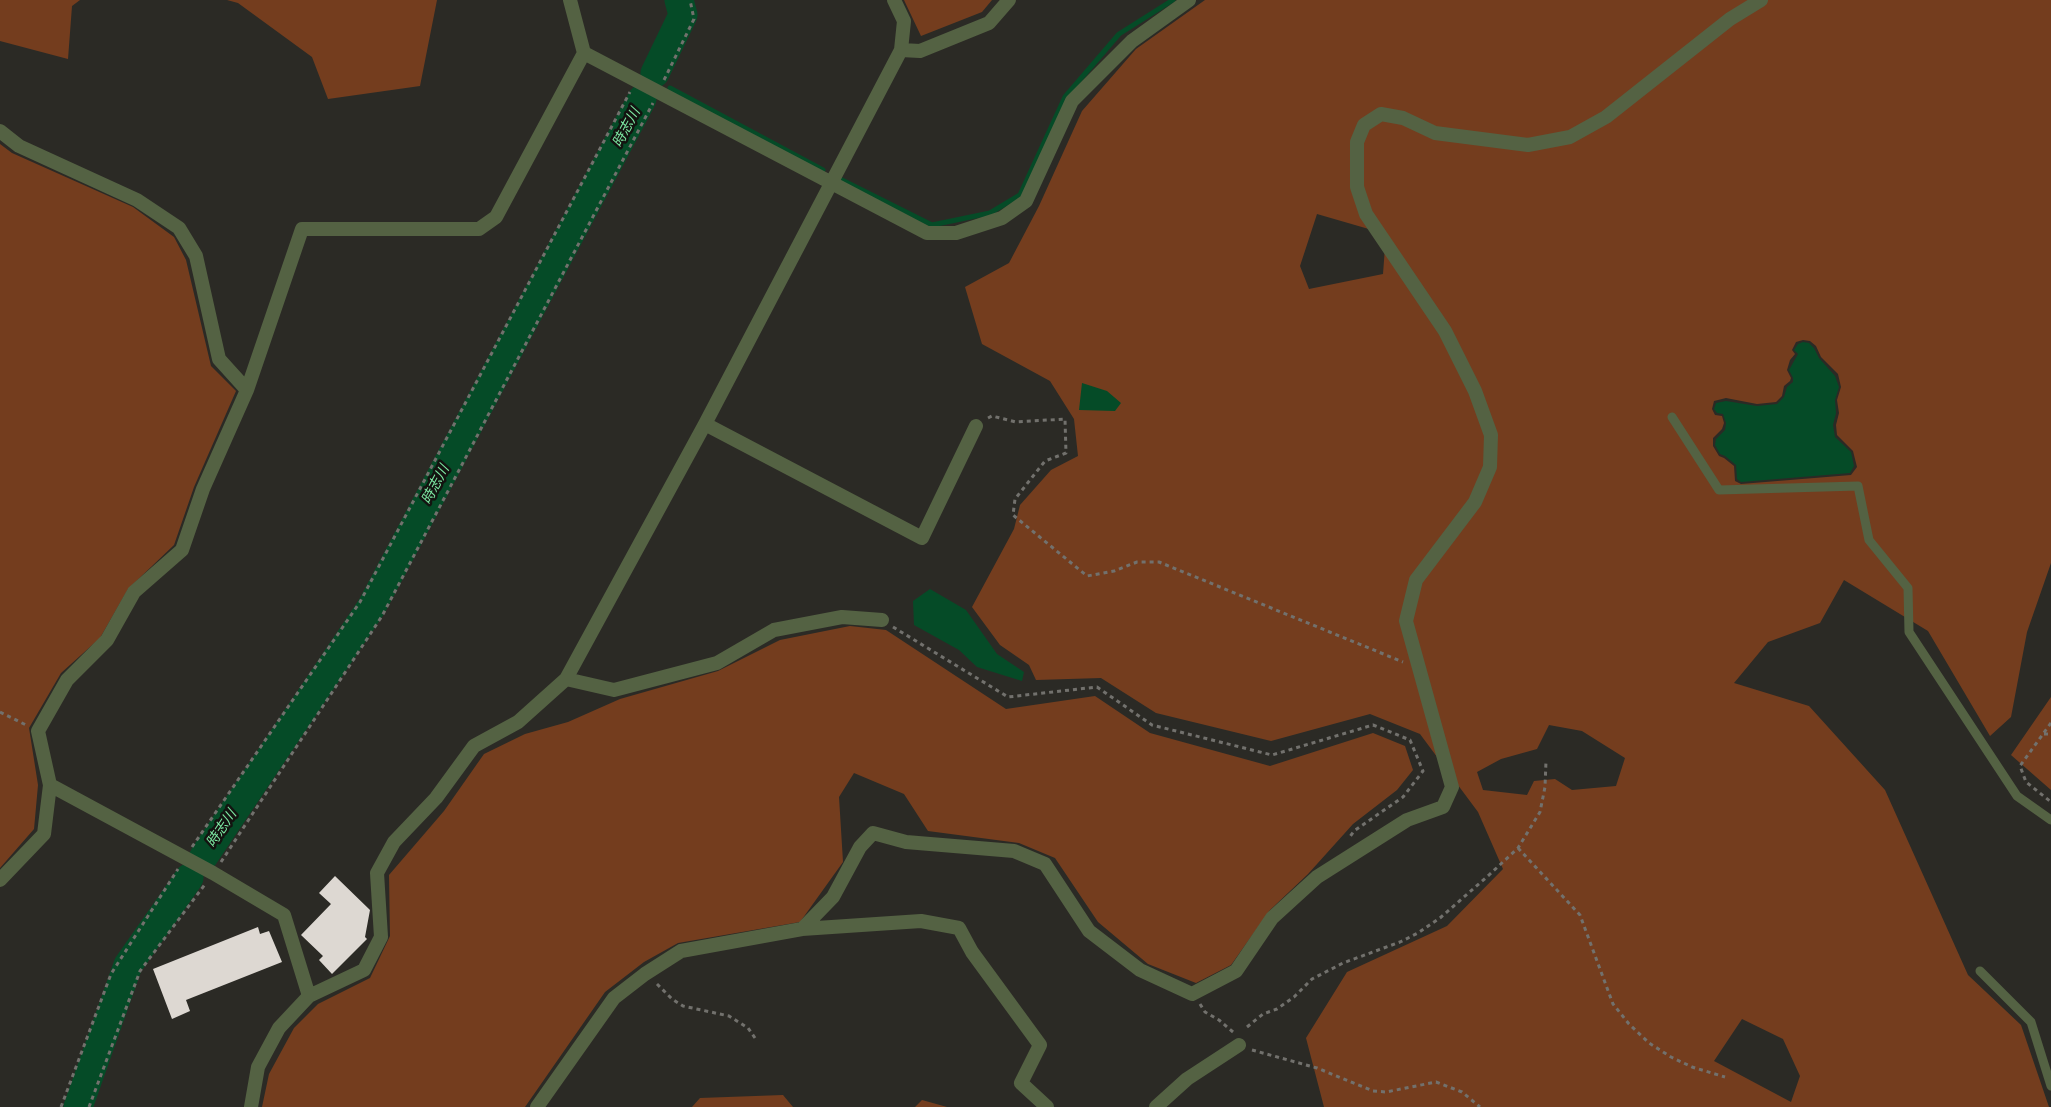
<!DOCTYPE html>
<meta charset="utf-8">
<style>
body{margin:0}
canvas{display:block;background:#2b2a25}
</style>
<canvas width="2051" height="1107"></canvas>
<script>
const ctx = document.querySelector('canvas').getContext('2d');
ctx.lineJoin = 'round';
function paint(path, color) {
  ctx.fillStyle = color;
  ctx.fill(path, 'evenodd');
}
function poly(rows) {
  const path = new Path2D();
  for (const r of rows) {
    path.moveTo(r[0], r[1]);
    for (let i = 2; i < r.length; i += 2) path.lineTo(r[i], r[i + 1]);
  }
  return path;
}
function strokePath(path, color, width, dash) {
  ctx.strokeStyle = color;
  ctx.lineWidth = width;
  ctx.lineCap = dash ? 'butt' : 'round';
  ctx.setLineDash(dash || []);
  ctx.stroke(path);
}
function drawText(font, color, halo, rows, align = 'center') {
  ctx.font = font + ' Roboto,"Noto Sans JP",sans-serif';
  ctx.lineWidth = 5;
  ctx.setLineDash([]);
  ctx.textBaseline = 'middle';
  ctx.strokeStyle = halo;
  ctx.fillStyle = color;
  for (const [text, x, y, turn = 0] of rows) {
    ctx.save();
    ctx.translate(x, y);
    ctx.rotate((+turn || 0) * Math.PI / 180);
    ctx.textAlign = isNaN(turn) ? turn : align;
    if (halo) ctx.strokeText(text, 0, 0);
    ctx.fillText(text, 0, 0);
    ctx.restore();
  }
}
const green = poly([
 [0,0,80,0,72,6,68,59,0,41],
 [227,0,437,0,420,86,328,99,312,57,238,3],
 [904,0,992,0,982,12,921,36],
 [1205,0,2051,0,2051,563,2027,632,2011,717,1990,736,1928,631,1844,580,1820,623,1768,642,1734,683,1809,706,1885,790,1968,975,2021,1025,2049,1107,1324,1107,1306,1038,1347,972,1447,926,1503,869,1478,812,1420,734,1370,714,1271,741,1156,713,1101,678,1036,680,1029,665,1000,645,972,607,1014,529,1020,505,1051,470,1078,456,1074,419,1050,381,982,344,965,287,1009,263,1039,206,1082,111,1136,49],
 [1317,214,1386,234,1383,274,1309,289,1300,266],
 [1803,340,1810,341,1816,346,1821,357,1838,374,1841,387,1837,400,1839,413,1836,425,1837,435,1853,451,1857,467,1851,475,1741,484,1735,481,1734,466,1724,458,1719,456,1713,446,1713,438,1722,429,1724,423,1722,416,1715,415,1712,409,1714,401,1726,398,1757,404,1776,402,1782,396,1784,386,1790,381,1791,378,1787,370,1790,360,1795,354,1792,350,1796,342],
 [1549,725,1582,731,1625,758,1616,786,1572,790,1555,779,1534,781,1527,795,1483,790,1477,772,1501,759,1537,749],
 [1742,1019,1783,1039,1800,1076,1791,1102,1714,1061],
 [0,144,12,153,133,207,174,237,186,260,211,366,236,391,194,487,174,545,128,589,100,638,61,673,29,728,38,785,34,829,0,868],
 [850,626,886,630,1006,709,1095,696,1150,733,1270,766,1373,733,1405,746,1413,770,1397,790,1353,824,1308,874,1270,910,1231,965,1196,983,1148,964,1098,922,1055,858,1019,843,928,831,904,794,854,773,839,797,843,862,800,922,678,943,644,962,605,992,525,1107,262,1107,269,1074,294,1028,318,1004,370,978,390,936,389,875,444,811,484,754,525,734,568,722,620,699,718,671,780,640],
 [2051,697,2051,790,2011,755],
 [783,1095,793,1107,692,1107,700,1098],
 [922,1100,947,1107,915,1107]
]);
const water = poly([
 [1803,342,1809,343,1814,348,1819,358,1835,376,1839,387,1835,400,1836,413,1833,425,1835,437,1851,452,1854,466,1850,473,1741,482,1737,479,1736,465,1725,456,1720,454,1715,445,1716,439,1725,430,1726,423,1723,414,1717,413,1714,409,1716,403,1726,401,1757,406,1777,404,1784,397,1787,387,1793,382,1793,378,1789,370,1798,354,1794,350,1798,344],
 [1082,383,1107,391,1121,403,1115,411,1079,410],
 [930,589,966,610,997,654,1024,672,1022,681,977,667,959,650,914,625,913,601]
]);
const stream = poly([
 [670,88,823,170],
 [842,180,932,225,990,213,1020,195,1065,97,1119,34,1173,0]
]);
const river = poly([
 [655,73,683,15,679,0],
 [204,856,372,606,642,99],
 [78,1107,128,965,189,878]
]);
const building = poly([
 [335,876,370,910,365,937,367,939,332,974,319,960,323,956,301,935,331,904,319,893],
 [258,927,260,934,269,931,282,962,186,1000,190,1011,172,1019,153,969]
]);
const path = poly([
 [664,80,694,19,690,0],
 [988,418,992,416,1016,422,1065,419,1066,453,1045,461,1015,499,1013,515,1087,576,1114,571,1137,562,1159,562,1403,662],
 [893,627,1008,697,1097,687,1152,725,1272,755,1373,725,1410,740,1423,771,1403,797,1354,831,1349,838],
 [0,712,26,725],
 [2051,723,2020,766,2026,782,2051,802],
 [2044,734,2051,734],
 [192,847,360,602,630,92],
 [1518,848,1580,915,1613,1004,1629,1024,1649,1043,1671,1057,1692,1067,1725,1077],
 [221,862,382,616,653,103],
 [657,984,672,999,683,1006,729,1016,748,1028,755,1038],
 [1200,1004,1205,1012,1219,1020,1233,1032],
 [1247,1027,1263,1014,1277,1009,1294,997,1312,979,1343,963,1400,942,1418,933,1440,918,1489,875,1518,848,1540,812,1545,787,1546,761],
 [1252,1050,1317,1068,1373,1091,1386,1092,1436,1082,1462,1092,1480,1107],
 [61,1107,111,974,178,869],
 [89,1107,140,971,206,883]
]);
const service = poly([
 [1672,417,1719,490,1858,486,1869,540,1908,588,1909,632,2017,796,2051,820],
 [1980,971,2031,1022,2051,1086]
]);
const minor = poly([
 [901,50,920,51,989,23,1009,0],
 [584,53,927,233,956,233,1002,218,1026,201,1072,101,1132,41,1189,0],
 [0,131,19,146,137,200,179,228,196,256,219,359,247,390],
 [705,424,922,538,976,426],
 [566,679,614,690,717,663,774,630,842,617,882,620],
 [50,785,213,873,284,915,309,996],
 [0,880,44,834,50,785,38,731,67,680,107,640,134,592,182,550,203,489,247,390,302,229,479,229,496,217,584,53,570,0],
 [802,929,833,897,860,847,873,833,906,842,1014,851,1045,864,1089,931,1140,970,1192,994,1236,971,1272,918,1317,877,1407,820,1443,807,1452,787,1406,621,1416,580,1475,502,1490,467,1491,435,1475,391,1445,331,1366,214,1357,187,1357,142,1364,125,1381,114,1403,118,1435,133,1528,145,1570,137,1606,117,1730,19,1761,0],
 [251,1107,258,1067,279,1028,309,996,364,970,381,937,377,873,394,842,436,798,474,746,518,722,566,679,705,424,901,50,904,21,894,0],
 [537,1107,614,998,645,974,681,951,802,929,921,921,959,928,972,952,1040,1045,1021,1083,1047,1107],
 [1156,1107,1187,1079,1239,1045]
]);
const waterNames = [
 ["時志川",627,128,-62],
 ["時志川",436,485,-62],
 ["時志川",222,829,-56]
];
paint(green, '#743d1e');
paint(water, '#054b27');
strokePath(stream, '#054b27', 5);
strokePath(river, '#054b27', 29);
paint(building, '#ddd8d2');
strokePath(path, '#72716d', 3, [4, 4]);
strokePath(service, '#546243', 9);
strokePath(minor, '#546243', 14);
drawText('italic 14px', '#7de9a3', '#131310', waterNames);
</script>
